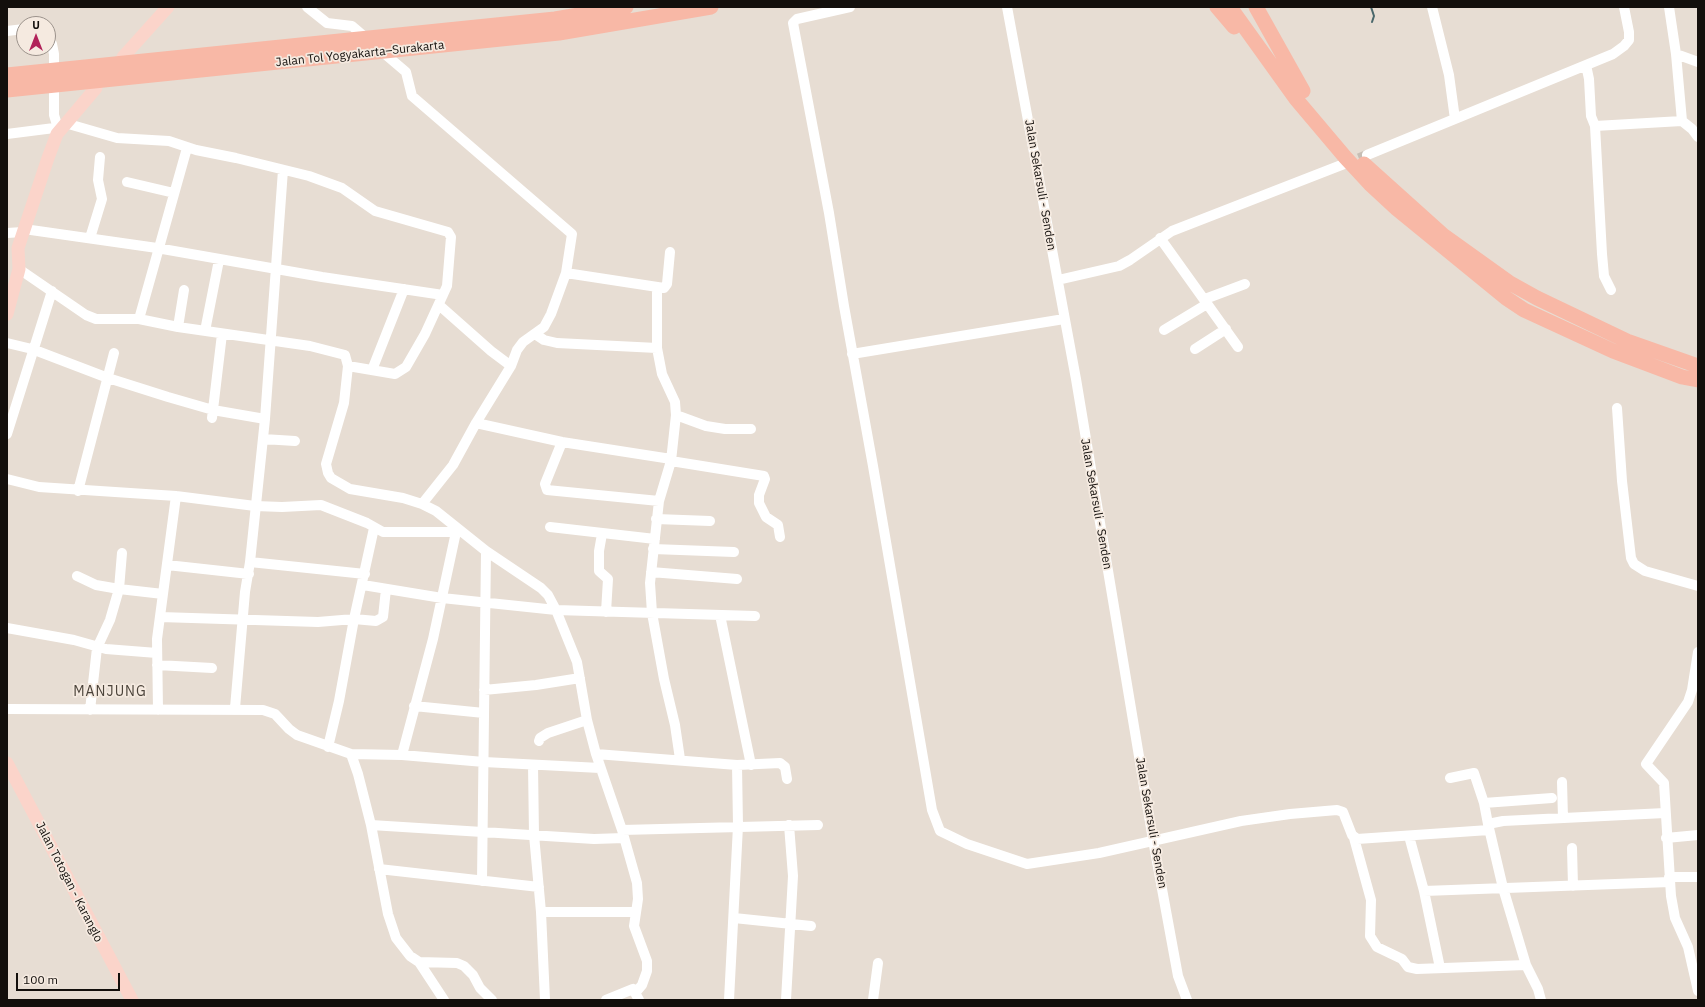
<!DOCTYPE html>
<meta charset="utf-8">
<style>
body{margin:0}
#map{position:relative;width:1705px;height:1007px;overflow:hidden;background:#e7ddd3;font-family:"IBM Plex Sans",sans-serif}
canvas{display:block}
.frame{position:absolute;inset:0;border:8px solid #130f0c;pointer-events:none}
.north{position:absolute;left:16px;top:16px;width:40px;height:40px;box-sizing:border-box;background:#f5eae0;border:1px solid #9b928b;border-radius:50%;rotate:0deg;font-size:11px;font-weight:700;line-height:16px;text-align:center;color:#130f0c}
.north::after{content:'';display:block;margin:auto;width:14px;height:18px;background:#b12259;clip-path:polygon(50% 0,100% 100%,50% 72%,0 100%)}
.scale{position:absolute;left:16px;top:973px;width:104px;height:18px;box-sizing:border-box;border:2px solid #130f0c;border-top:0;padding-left:5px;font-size:12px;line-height:14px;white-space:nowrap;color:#130f0c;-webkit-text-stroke:3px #f5eae0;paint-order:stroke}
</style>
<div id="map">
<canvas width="1705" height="1007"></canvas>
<div class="frame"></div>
<div class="north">U</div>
<div class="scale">100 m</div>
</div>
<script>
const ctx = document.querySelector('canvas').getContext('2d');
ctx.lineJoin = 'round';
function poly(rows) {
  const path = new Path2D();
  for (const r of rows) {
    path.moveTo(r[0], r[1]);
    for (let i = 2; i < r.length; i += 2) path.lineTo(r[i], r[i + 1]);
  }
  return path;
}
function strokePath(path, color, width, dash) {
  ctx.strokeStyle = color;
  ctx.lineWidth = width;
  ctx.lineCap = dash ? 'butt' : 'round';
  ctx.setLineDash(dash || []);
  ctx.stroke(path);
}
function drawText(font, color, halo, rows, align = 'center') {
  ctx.font = font + ' "IBM Plex Sans",sans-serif';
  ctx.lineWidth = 3.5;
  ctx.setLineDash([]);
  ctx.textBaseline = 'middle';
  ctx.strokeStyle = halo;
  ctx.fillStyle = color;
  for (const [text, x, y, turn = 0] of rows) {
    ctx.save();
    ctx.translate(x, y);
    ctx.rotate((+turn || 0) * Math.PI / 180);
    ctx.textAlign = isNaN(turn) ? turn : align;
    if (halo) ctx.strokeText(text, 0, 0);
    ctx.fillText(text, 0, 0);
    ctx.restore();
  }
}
const stream = poly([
 [1371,7,1374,16,1372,22]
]);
const minorTunnel = poly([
 [1345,164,1367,155]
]);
const minor = poly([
 [307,7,327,23,352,26,406,72,412,96,572,234,566,273,551,314,544,327,523,342,517,350,511,366,476,423,453,465,422,504],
 [850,7,797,19,793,23,829,213,844,306,873,466,932,810,940,831,967,844,1027,864,1099,853,1241,821,1290,814,1337,810,1343,812,1352,835,1357,839,1489,830],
 [1007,7,1076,379,1153,840,1178,976,1187,1000],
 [1432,7,1449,75,1455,119],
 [1669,7,1676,54,1682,121],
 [7,31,24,29],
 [48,38,52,44,54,54,54,115,58,128],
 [1676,54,1698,62],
 [1586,65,1589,79,1591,116,1595,126,1682,121,1692,129,1698,137],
 [65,123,117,138,169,141,196,150,236,158,309,176,342,188,375,211,448,232,451,237,447,286,425,334,406,367,395,374,348,366],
 [1595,126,1602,254,1604,276,1611,290],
 [7,134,62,127],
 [1367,155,1613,54,1624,46,1629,40,1629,32,1624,7],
 [127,182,174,193],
 [24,229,157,248,322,277,443,295],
 [7,233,23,232],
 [90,238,102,199,98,180,100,157],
 [1160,238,1238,347],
 [19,269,86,315,96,319,139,319,178,327,310,346,345,355,348,366,344,403,326,464,328,473,331,478,350,489,403,498,422,504,436,511,486,551,541,588,548,595,556,610,577,662,587,720,596,754,622,830,637,883,638,899,634,926,647,961,647,971,642,985,636,992],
 [566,273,664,288,667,284,670,252],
 [1058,280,1119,266,1130,260,1172,231,1344,164],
 [657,287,657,348,662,374,675,402,676,415,671,461,659,501,650,583,652,613,664,679,675,725,680,759],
 [1205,299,1245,284],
 [439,305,491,351,511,366],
 [139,319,187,148],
 [178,327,184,290],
 [1164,330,1207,304],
 [205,331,219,260],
 [535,334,544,340,557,343,657,348],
 [7,343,32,349,108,378,168,397,213,410,265,419],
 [1195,349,1226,329],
 [852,354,1064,319],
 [372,370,404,289],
 [1617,408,1622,481,1631,558,1634,564,1645,571,1698,586],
 [676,415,706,426,725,429,751,429],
 [212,418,222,334],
 [476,423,562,442,671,459],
 [7,434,52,291],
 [263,439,295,441],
 [562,442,545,484,547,490,659,501],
 [671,461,764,476,765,479,759,495,759,503,766,517,778,525,780,537],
 [7,479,39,487,176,496,255,506,282,507,321,505,367,523,383,532,456,532,460,530],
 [78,491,114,353],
 [656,519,710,521],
 [550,527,655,539],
 [602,534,599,551,599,571,608,579,606,612],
 [653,549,734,552],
 [250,562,365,574],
 [167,565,249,574],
 [651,572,737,579],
 [77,576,96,585,119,589,122,553],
 [363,585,442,598,556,610,755,616],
 [720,615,751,765],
 [160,617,318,622,354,619,376,621,383,617,386,589],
 [7,628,74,640,106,649,157,653],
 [1698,652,1692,690,1688,702,1646,764,1664,783,1671,896,1675,918,1688,947,1698,991],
 [157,665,212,668],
 [484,690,536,685,580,678],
 [414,706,484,713],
 [235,708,245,592,250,562,265,419,283,170],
 [7,709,263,710,275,714,289,729,297,735,351,754,358,774,371,825,388,914,396,938,410,956,419,962,457,963,464,966,473,975,480,988,492,1000],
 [90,710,97,648,110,620,119,589,163,594],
 [158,710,157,639,176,496],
 [539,741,540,738,548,733,587,720],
 [328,747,339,701,354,619,374,528],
 [351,754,402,755,484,762,600,768],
 [596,754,737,765,780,763,785,767,787,779],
 [402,755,433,639,456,532],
 [533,765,534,835,541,912,545,1000],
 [1450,778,1474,773,1484,803,1488,824],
 [1562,782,1563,818],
 [1484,803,1552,798],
 [371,825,594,839,624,838],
 [622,830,818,825],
 [1409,836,1424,891,1440,968],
 [1354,838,1371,900,1370,936,1377,947,1402,959,1408,967,1417,969,1526,965],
 [1666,838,1698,835],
 [1572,848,1573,886],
 [379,869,539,887],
 [1669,877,1698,877],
 [482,881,486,551],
 [1424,891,1670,882],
 [541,912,636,912],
 [734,918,811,926],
 [419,962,444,1000],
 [606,1000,633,989,639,1000],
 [729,1000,738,826,737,765],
 [786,1000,793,876,789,825],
 [873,1000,878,963],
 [1541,1000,1538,989,1526,965,1503,888,1488,824,1503,821,1665,813]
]);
const major = poly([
 [123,57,168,7],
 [7,314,19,269,18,248,48,158,57,134,96,88],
 [7,763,132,1000]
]);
const highway = poly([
 [1217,7,1234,27],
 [1230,7,1296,99,1345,157,1370,184,1397,209,1506,298,1524,310,1613,351,1682,377,1698,380],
 [1256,7,1303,91],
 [7,75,555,19,626,7],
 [7,90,559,33,711,7],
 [1364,164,1443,235,1510,283,1537,298,1627,341,1698,366]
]);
const streetNames = [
 ["Jalan Tol Yogyakarta–Surakarta",360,54,-6],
 ["Jalan Sekarsuli - Senden",1040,185,80],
 ["Jalan Sekarsuli - Senden",1096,504,80],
 ["Jalan Sekarsuli - Senden",1151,823,80],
 ["Jalan Totogan - Karanglo",69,882,63]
];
const quarterNames = [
 ["MANJUNG",110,692]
];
strokePath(stream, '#49676b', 2);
strokePath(minorTunnel, '#c7beb5', 10, [10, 5]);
strokePath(minor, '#fff', 10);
strokePath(major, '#fbd4ca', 13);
strokePath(highway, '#f8b8a6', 15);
drawText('12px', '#130f0c', '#f5eae0', streetNames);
ctx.letterSpacing = '1px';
drawText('14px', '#4b433a', '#f5eae0', quarterNames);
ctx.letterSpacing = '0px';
</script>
